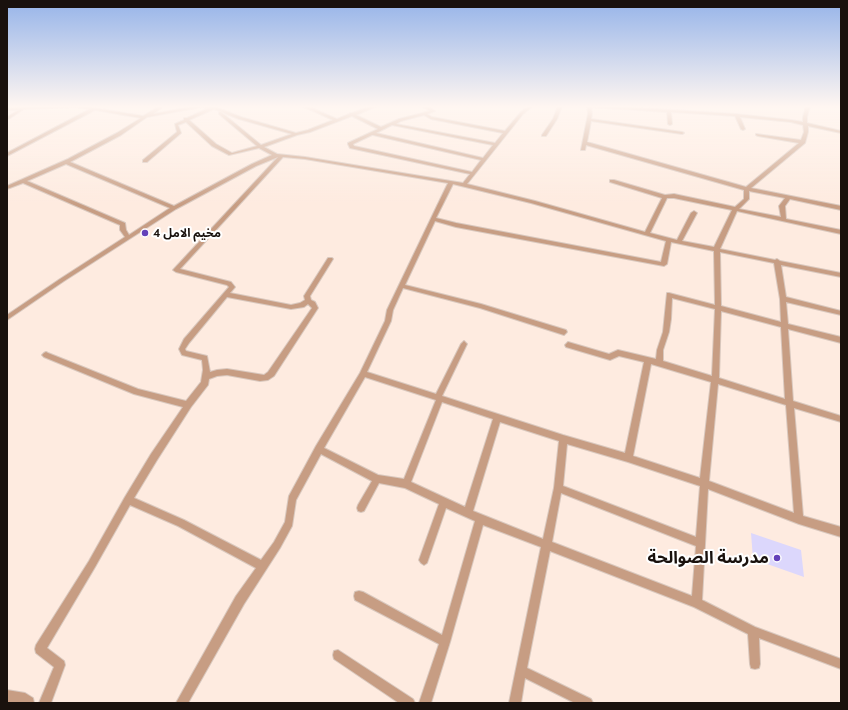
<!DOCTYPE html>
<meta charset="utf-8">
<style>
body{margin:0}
#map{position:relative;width:848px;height:710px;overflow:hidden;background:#feebe0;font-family:Cabin,sans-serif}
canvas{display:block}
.frame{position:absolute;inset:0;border:8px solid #19110d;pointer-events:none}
</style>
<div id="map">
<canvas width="848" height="710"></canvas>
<div class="frame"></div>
</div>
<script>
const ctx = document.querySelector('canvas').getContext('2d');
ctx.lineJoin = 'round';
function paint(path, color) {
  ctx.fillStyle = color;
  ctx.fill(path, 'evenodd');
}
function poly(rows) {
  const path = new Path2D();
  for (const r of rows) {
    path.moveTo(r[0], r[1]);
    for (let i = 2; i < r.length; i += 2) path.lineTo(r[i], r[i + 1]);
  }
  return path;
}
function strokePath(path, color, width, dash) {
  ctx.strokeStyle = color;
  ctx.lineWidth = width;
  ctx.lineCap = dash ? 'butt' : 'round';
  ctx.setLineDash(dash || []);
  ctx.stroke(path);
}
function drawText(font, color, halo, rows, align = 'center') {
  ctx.font = font + ' Cabin,"Noto Sans Arabic",sans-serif';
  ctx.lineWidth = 4;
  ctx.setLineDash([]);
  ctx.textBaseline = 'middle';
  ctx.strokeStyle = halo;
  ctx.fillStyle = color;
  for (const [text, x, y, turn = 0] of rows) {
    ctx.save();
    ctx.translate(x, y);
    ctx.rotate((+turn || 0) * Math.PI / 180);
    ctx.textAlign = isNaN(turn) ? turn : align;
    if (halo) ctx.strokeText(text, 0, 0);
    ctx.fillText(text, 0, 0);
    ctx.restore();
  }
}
const green = poly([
 [751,533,801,550,804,577,753,559]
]);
const minor = poly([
 [54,106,82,106,143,116,160,106,164,106,153,114,196,106,213,106,241,117,296,133,308,130,333,120,302,106,307,106,337,119,349,114,350,113,352,113,372,106,377,106,356,115,381,127,399,119,430,111,422,106,427,106,435,111,427,114,432,117,505,131,521,112,529,106,533,106,523,114,467,184,535,201,645,232,662,198,610,182,610,180,614,180,665,195,674,194,735,207,744,199,744,190,586,145,585,150,581,150,588,114,587,106,607,106,737,114,791,120,803,122,803,117,806,106,810,106,807,117,807,123,841,131,841,133,808,126,808,132,805,143,751,188,841,206,841,210,790,199,785,206,786,219,841,230,841,234,737,211,720,249,775,260,777,259,780,261,841,273,841,277,781,265,786,297,841,311,841,315,786,302,788,324,841,337,841,343,788,329,793,401,841,416,841,422,794,408,803,516,841,527,841,537,799,524,708,489,702,600,755,627,841,659,841,669,759,638,760,664,759,668,755,669,751,668,750,664,748,634,694,607,550,551,527,668,591,699,593,703,575,703,525,678,521,703,509,703,541,547,483,525,450,642,431,703,419,703,439,644,355,600,354,596,355,592,359,591,363,592,442,635,475,521,446,508,427,563,424,565,421,563,419,560,439,504,405,488,379,483,364,511,361,512,358,511,357,508,358,505,372,481,321,454,296,500,292,526,280,548,244,604,188,703,176,703,236,596,256,568,178,526,130,505,95,567,47,648,64,661,65,665,51,703,39,703,54,667,36,653,35,649,36,645,89,561,125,497,151,454,183,407,134,394,44,357,42,355,44,353,46,352,48,353,138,389,186,401,201,382,203,370,202,360,182,355,179,349,184,339,229,287,227,285,176,272,173,270,278,157,256,166,176,209,64,281,7,320,7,315,60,279,125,237,120,230,120,225,23,183,7,189,7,186,68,159,117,133,141,118,95,110,7,156,7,153,90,109,76,107,24,109,7,120,7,117,19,110,7,110,7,108,54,106],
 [202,107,209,108,187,118,184,118,184,120,175,124,177,132,143,160,143,162,147,162,181,133,178,125,186,122,212,146,229,155,259,148,272,155,252,164,174,206,70,162,121,135,147,117,202,107],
 [591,107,667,112,668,124,670,125,672,124,671,112,735,116,741,129,743,130,745,129,740,117,791,122,803,125,804,132,801,140,756,134,756,135,758,136,799,143,746,187,587,142,591,121,682,134,684,133,682,132,591,119,592,114,591,107],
 [214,109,239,119,292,134,261,145,221,112,219,112,219,114,257,146,232,153,216,144,189,120,214,109],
 [424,115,431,119,503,133,495,143,396,124,401,121,424,115],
 [352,116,378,129,348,143,348,144,350,148,470,174,463,183,305,157,277,154,264,147,297,135,310,132,352,116],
 [392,125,493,145,483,158,376,133,392,125],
 [372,135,373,135,481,160,472,172,354,146,353,144,372,135],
 [283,157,305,159,448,183,387,310,385,321,360,373,316,446,289,496,285,522,274,542,261,560,184,520,134,498,157,460,191,407,208,385,209,379,217,376,227,375,260,381,268,380,274,376,318,308,315,302,311,300,310,296,333,259,332,258,328,258,304,296,305,300,300,303,291,305,230,293,235,287,231,282,180,269,283,157],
 [66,164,170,208,129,235,126,230,125,223,27,181,66,164],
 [453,184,531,203,666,241,661,262,456,223,436,218,453,184],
 [749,191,785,198,779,206,781,217,739,209,749,199,749,191],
 [667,198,674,198,732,210,714,247,682,241,697,213,694,211,691,213,677,240,650,233,667,198],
 [435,221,456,227,664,266,667,264,671,242,714,251,715,305,669,293,667,293,663,332,657,350,656,359,618,350,609,354,568,342,565,345,566,347,610,360,619,356,644,362,625,453,563,435,442,396,467,344,464,341,461,344,436,394,367,372,391,321,393,310,403,288,480,308,564,335,567,332,566,330,481,304,405,285,435,221],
 [720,252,774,263,780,299,781,322,721,306,720,252],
 [227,297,291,309,304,307,308,304,312,308,268,372,264,375,227,369,217,370,210,372,207,356,186,351,185,349,189,343,227,297],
 [672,298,715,309,712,376,663,361,663,350,669,332,671,319,672,298],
 [721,311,781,327,785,399,719,378,721,311],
 [651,364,711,382,700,478,633,456,651,364],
 [365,377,436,400,404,479,378,475,324,448,365,377],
 [718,384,786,405,794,513,709,481,718,384],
 [442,402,493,419,465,507,411,482,442,402],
 [500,422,559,441,554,488,543,539,473,511,500,422],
 [567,444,628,462,700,486,696,537,563,486,567,444],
 [561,493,696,546,692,596,552,542,561,493],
 [558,106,562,106,557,119,546,136,542,136,542,135,553,119,558,106],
 [338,650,413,699,415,703,399,703,334,659,333,655,334,651,338,650]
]);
const tertiary = poly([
 [7,690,25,693,33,698,34,703,7,702,7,690]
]);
const markers = [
 [145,233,4,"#6341b9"],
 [777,558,4,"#6341b9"]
];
const farPoinames = [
 ["مخيم الامل 4",153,233]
];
const nearPoinames = [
 ["مدرسة الصوالحة",769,558]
];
paint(green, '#dcd7fc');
strokePath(minor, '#d9c8be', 2);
strokePath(tertiary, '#d9c8be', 2);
paint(minor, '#c79d83');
paint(tertiary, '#c79d83');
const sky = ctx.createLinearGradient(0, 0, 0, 205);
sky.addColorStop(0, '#96b4e9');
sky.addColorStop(0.52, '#fff6f1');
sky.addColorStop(1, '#fff6f100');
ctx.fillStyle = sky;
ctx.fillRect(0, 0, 848, 205);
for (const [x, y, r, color] of markers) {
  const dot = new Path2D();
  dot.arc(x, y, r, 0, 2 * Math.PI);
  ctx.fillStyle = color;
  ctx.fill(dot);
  strokePath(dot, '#fff', 1.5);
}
drawText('bold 12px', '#19110d', '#fff', farPoinames, 'left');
drawText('bold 17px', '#19110d', '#fff', nearPoinames, 'right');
</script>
